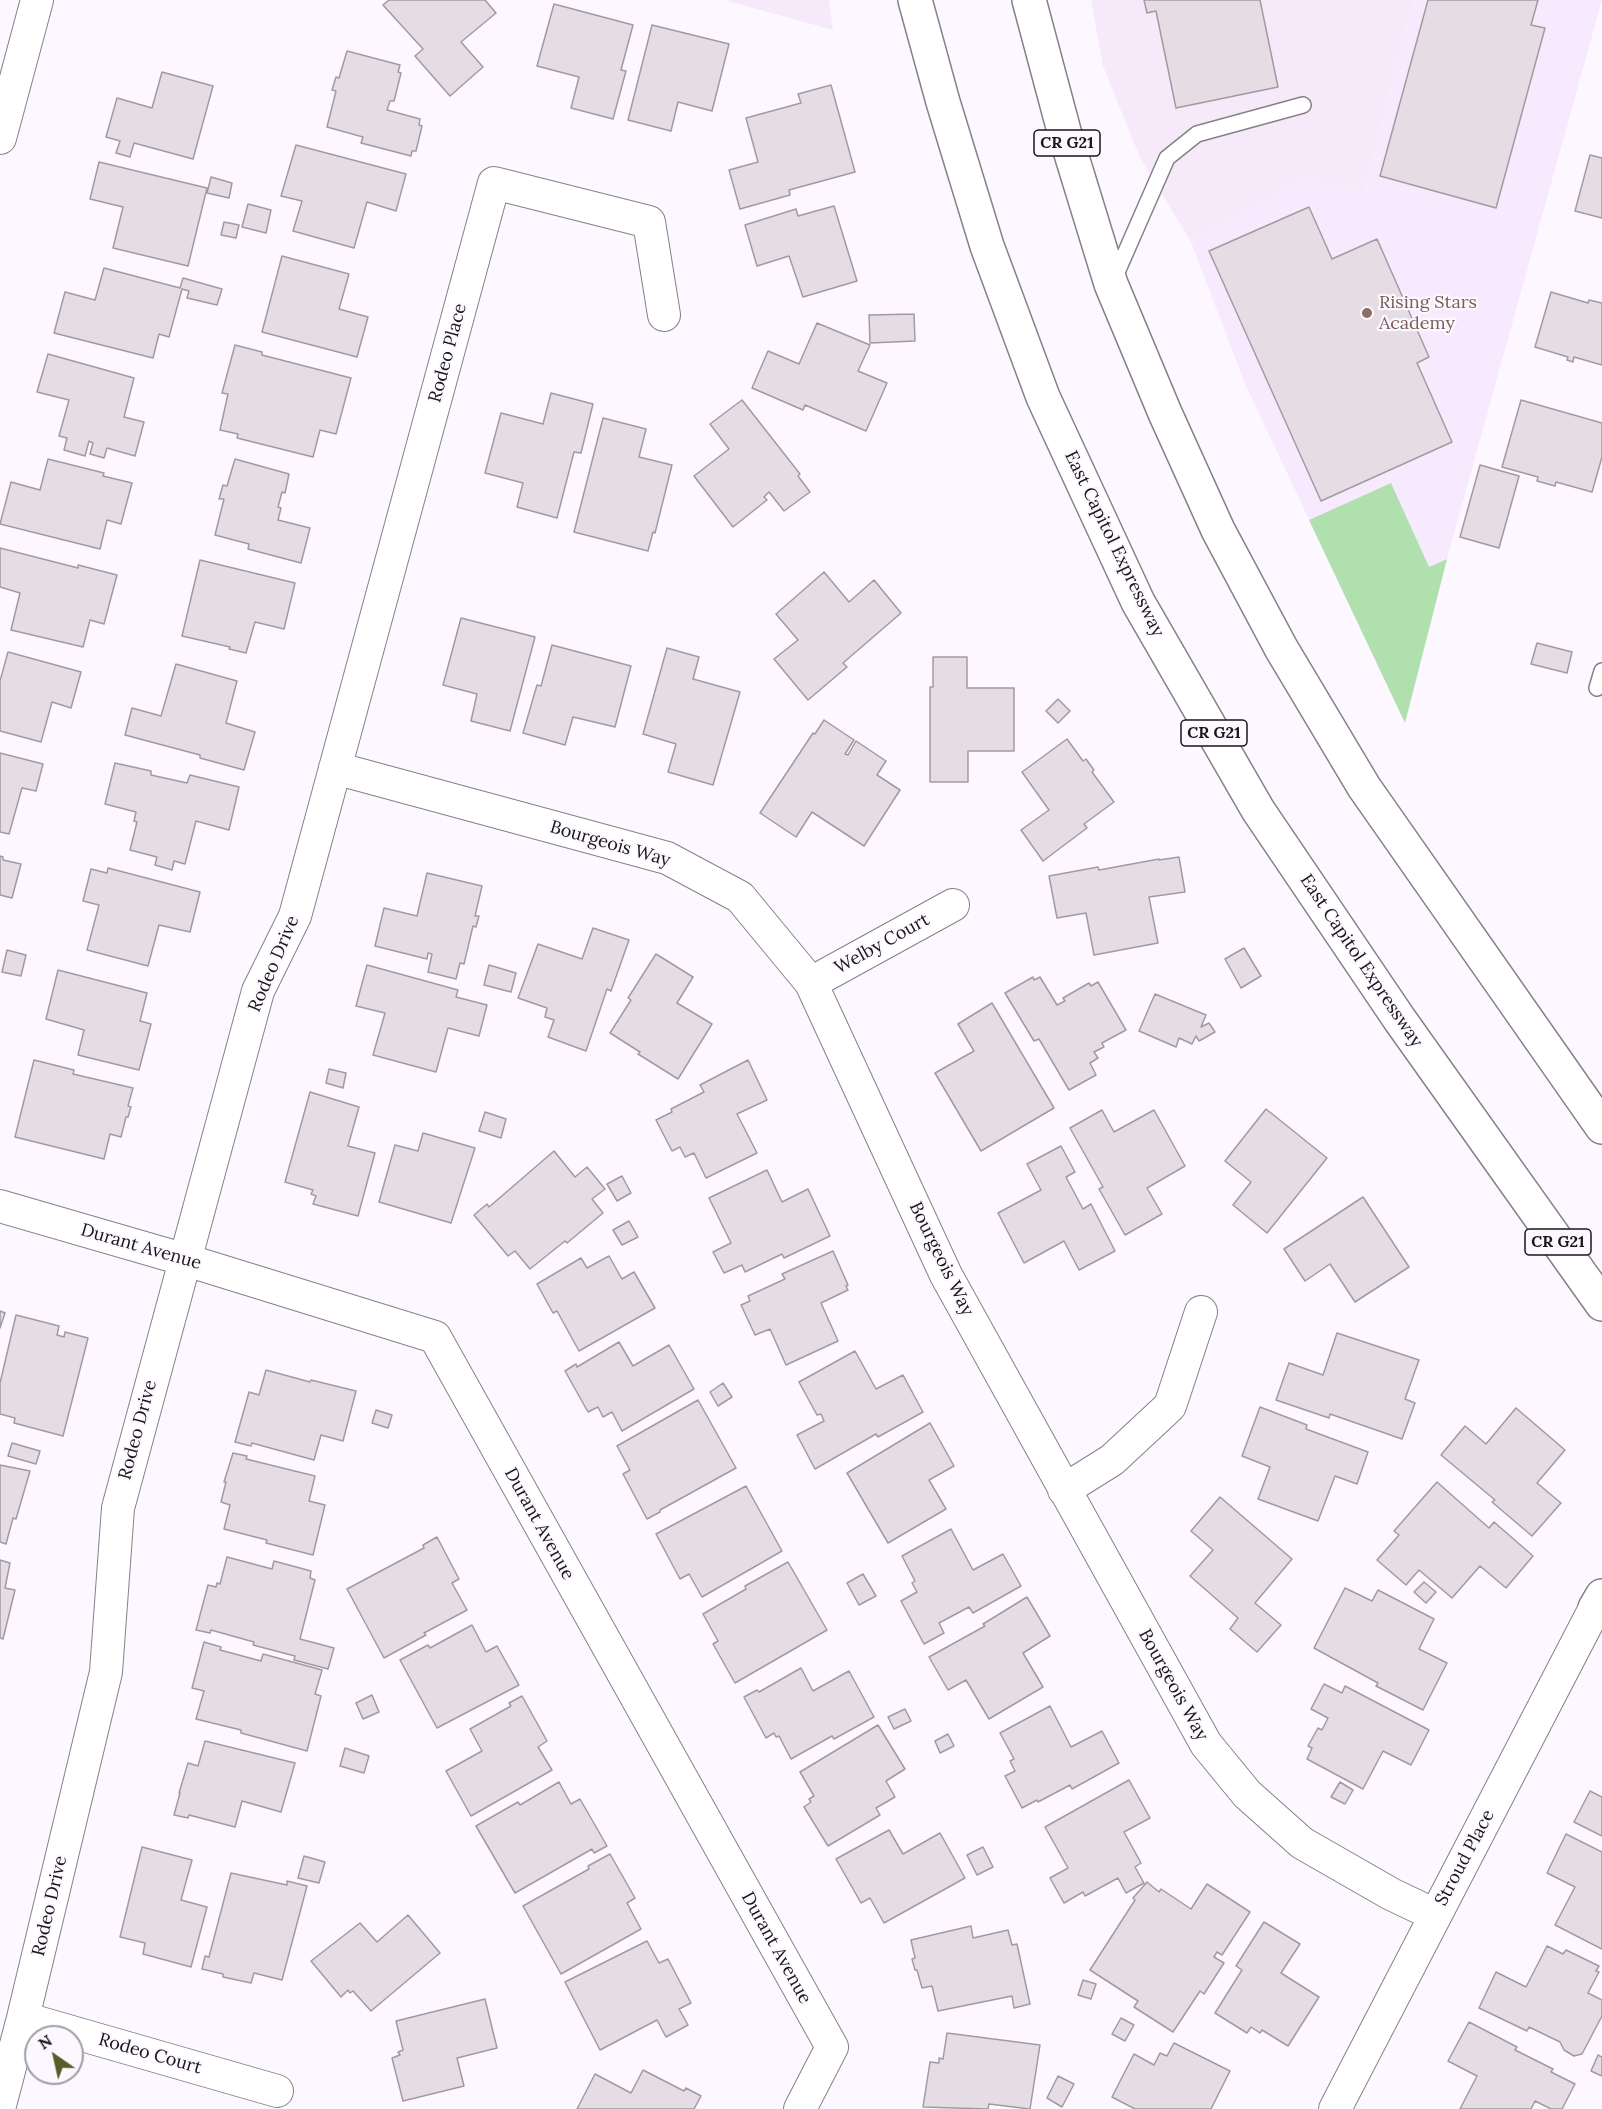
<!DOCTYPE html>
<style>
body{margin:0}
#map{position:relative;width:1602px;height:2109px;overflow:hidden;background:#fdf8ff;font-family:Lora,serif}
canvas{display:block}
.north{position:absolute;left:24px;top:2025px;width:60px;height:60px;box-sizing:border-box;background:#fdf8ff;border:2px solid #a19ea3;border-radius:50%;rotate:326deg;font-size:16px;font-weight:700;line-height:24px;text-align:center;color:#181619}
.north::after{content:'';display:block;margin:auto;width:21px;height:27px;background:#595d2b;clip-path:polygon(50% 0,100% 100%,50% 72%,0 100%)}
</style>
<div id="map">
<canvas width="1602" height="2109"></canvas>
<div class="north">N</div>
</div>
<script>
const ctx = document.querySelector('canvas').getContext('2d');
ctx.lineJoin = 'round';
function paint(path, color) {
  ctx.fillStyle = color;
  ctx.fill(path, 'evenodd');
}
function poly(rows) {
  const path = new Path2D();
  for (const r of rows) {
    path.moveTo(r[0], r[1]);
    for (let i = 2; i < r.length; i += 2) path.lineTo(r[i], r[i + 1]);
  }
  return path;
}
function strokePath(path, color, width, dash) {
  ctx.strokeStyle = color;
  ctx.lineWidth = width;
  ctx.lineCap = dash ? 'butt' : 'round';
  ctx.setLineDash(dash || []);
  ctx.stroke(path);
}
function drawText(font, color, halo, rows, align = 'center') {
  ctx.font = font + ' Lora,serif';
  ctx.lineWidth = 4.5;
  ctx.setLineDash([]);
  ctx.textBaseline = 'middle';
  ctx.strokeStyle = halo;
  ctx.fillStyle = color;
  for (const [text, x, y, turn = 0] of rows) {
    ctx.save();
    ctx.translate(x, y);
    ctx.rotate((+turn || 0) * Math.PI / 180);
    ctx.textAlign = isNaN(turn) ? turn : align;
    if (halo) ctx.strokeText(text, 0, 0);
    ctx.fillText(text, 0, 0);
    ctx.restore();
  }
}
const built = poly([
 [724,0,829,0,833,30],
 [1091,0,1414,0,1364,193,1304,180,1191,242,1140,158,1103,66]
]);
const education = poly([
 [1414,0,1602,0,1447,559,1405,723,1245,384,1191,242,1304,180,1364,193]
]);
const green = poly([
 [1391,483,1429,567,1447,559,1405,723,1309,520]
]);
const building = poly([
 [389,0,485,0,496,13,461,42,483,67,450,96,415,56,423,49,383,5,389,0],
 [1144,0,1260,0,1278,87,1176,108,1156,11,1147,13,1144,0],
 [1428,0,1538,0,1531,25,1545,28,1496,208,1380,176,1428,0],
 [554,4,633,25,621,70,626,71,613,119,571,108,579,77,537,66,554,4],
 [652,25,729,44,712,111,678,102,671,131,628,120,652,25],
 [347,51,400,65,398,72,401,73,394,101,390,101,387,110,420,119,419,125,422,126,416,151,412,151,411,156,361,143,363,137,327,127,336,91,332,90,336,77,339,78,347,51],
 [162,72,213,86,193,159,134,143,130,157,116,153,120,141,106,137,117,98,152,108,162,72],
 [831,85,855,172,789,190,790,195,740,209,729,170,758,162,746,118,801,103,798,94,831,85],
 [296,145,406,174,396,211,367,202,354,248,293,231,302,201,281,196,296,145],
 [1590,155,1602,158,1602,218,1575,211,1590,155],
 [99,162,207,188,188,266,113,248,123,207,90,199,99,162],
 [211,177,232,183,229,198,207,193,211,177],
 [248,204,271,210,266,233,242,227,248,204],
 [834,206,857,281,803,297,789,256,757,266,745,225,796,209,798,216,834,206],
 [1309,207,1332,259,1377,239,1429,357,1417,363,1452,442,1321,501,1209,251,1309,207],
 [224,222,239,225,236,238,221,235,224,222],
 [282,256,349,274,339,309,368,317,357,357,262,332,282,256],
 [104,268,180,288,183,278,222,289,217,305,187,298,189,291,182,289,169,337,159,334,153,358,54,333,65,292,95,300,104,268],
 [1551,292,1588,303,1589,300,1602,303,1602,365,1574,357,1573,362,1567,360,1568,357,1535,347,1551,292],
 [914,314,915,341,870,343,869,315,914,314],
 [817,323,870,345,858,371,887,383,866,431,805,405,803,410,752,388,768,351,799,364,817,323],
 [235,345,262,352,262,355,351,378,336,434,320,430,313,457,237,438,238,434,220,430,228,394,222,393,235,345],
 [48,354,134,378,124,417,144,422,135,456,107,448,104,458,90,454,93,443,89,441,85,456,64,450,67,438,59,436,69,400,37,392,48,354],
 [551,393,593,404,581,453,574,452,557,518,517,507,523,483,485,473,501,413,543,424,551,393],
 [742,400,800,474,798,476,810,492,784,511,769,492,764,497,767,500,733,527,694,476,729,449,710,424,742,400],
 [1521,400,1602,423,1602,457,1592,492,1556,482,1555,486,1537,481,1538,477,1502,467,1521,400],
 [603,418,646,429,639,457,672,465,655,533,653,532,648,551,574,532,603,418],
 [48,459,104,473,103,476,132,483,121,524,107,520,100,549,0,524,11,482,40,490,48,459],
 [235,459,289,474,285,493,282,492,278,507,281,508,278,520,310,528,301,563,248,549,249,544,215,535,224,499,219,499,223,485,227,486,235,459],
 [1480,465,1519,476,1499,548,1460,537,1480,465],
 [0,548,78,568,78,565,117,575,104,624,90,620,83,647,11,630,20,593,0,587,0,548],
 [200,560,295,583,284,629,255,622,246,653,229,649,230,647,182,636,200,560],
 [824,572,849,602,874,580,901,613,843,663,847,667,808,700,774,659,798,640,776,614,824,572],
 [461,618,535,637,510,731,471,721,477,694,443,685,461,618],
 [1537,643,1572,652,1567,673,1531,664,1537,643],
 [552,645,631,666,615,727,573,717,565,745,523,733,537,685,541,686,552,645],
 [667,648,699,657,693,679,740,692,713,785,668,772,676,744,643,734,667,648],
 [8,652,81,672,71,708,52,702,41,742,0,731,0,681,8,652],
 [933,657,967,657,967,688,1014,688,1014,751,968,751,968,782,930,782,930,687,933,687,933,657],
 [176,664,237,681,226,723,255,732,244,770,200,758,200,755,125,735,132,708,161,716,176,664],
 [1058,699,1070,711,1058,723,1046,711,1058,699],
 [824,720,854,740,845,754,848,755,856,741,886,761,877,775,900,790,864,846,812,812,796,837,760,813,813,733,815,734,824,720],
 [1067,739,1083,761,1086,759,1094,770,1092,772,1114,802,1084,824,1087,828,1043,861,1021,830,1049,810,1022,772,1067,739],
 [0,753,43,764,36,791,22,788,9,834,0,832,0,753],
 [115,763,151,771,151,775,187,783,190,775,239,787,229,830,196,821,185,864,174,861,172,870,155,865,157,857,130,850,137,822,134,821,136,812,105,804,115,763],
 [0,856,3,857,3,860,21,864,12,898,0,895,0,856],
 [1179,857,1185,892,1149,897,1158,943,1094,955,1086,913,1057,918,1049,876,1098,867,1099,870,1159,859,1159,860,1179,857],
 [108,868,200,892,190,932,159,925,148,966,87,950,99,905,83,901,91,869,107,873,108,868],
 [427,873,482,886,475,916,479,916,476,927,473,926,464,964,460,963,456,979,428,972,432,954,428,953,427,959,375,946,384,908,417,916,427,873],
 [593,928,629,940,611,991,607,989,586,1051,548,1037,554,1020,545,1017,547,1008,518,998,538,944,582,959,593,928],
 [1244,948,1261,976,1241,988,1225,959,1244,948],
 [7,950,26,955,21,976,2,972,7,950],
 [656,954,693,977,677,1003,712,1024,678,1079,638,1054,640,1052,610,1033,631,1000,628,998,656,954],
 [367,965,458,990,456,997,487,1005,479,1036,448,1028,436,1072,373,1055,385,1013,356,1006,367,965],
 [489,965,516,973,511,992,484,985,489,965],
 [58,970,147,993,140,1021,151,1024,139,1070,78,1055,84,1030,46,1019,58,970],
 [1033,977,1034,980,1040,977,1057,1005,1065,1001,1063,998,1089,983,1091,986,1098,982,1126,1030,1102,1043,1104,1047,1094,1052,1098,1058,1090,1063,1096,1075,1069,1090,1039,1039,1034,1041,1005,993,1033,977],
 [1155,994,1206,1015,1201,1027,1209,1023,1215,1032,1199,1041,1196,1036,1192,1044,1179,1038,1176,1047,1139,1031,1155,994],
 [992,1003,1054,1108,981,1151,935,1073,974,1051,958,1024,992,1003],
 [34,1060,74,1070,73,1074,133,1088,128,1106,131,1107,128,1117,126,1117,121,1137,110,1134,104,1159,15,1137,34,1060],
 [748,1060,767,1100,737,1114,757,1153,706,1178,694,1153,685,1157,680,1147,672,1151,656,1120,672,1112,671,1109,704,1092,700,1085,748,1060],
 [329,1069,346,1073,343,1088,326,1083,329,1069],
 [310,1092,359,1107,348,1146,375,1153,358,1216,313,1204,316,1196,311,1194,313,1190,285,1182,310,1092],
 [1266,1109,1327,1158,1267,1233,1233,1205,1251,1182,1225,1161,1266,1109],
 [1102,1110,1114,1132,1154,1110,1185,1166,1147,1188,1162,1214,1125,1235,1099,1189,1103,1187,1070,1128,1102,1110],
 [485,1112,506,1119,501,1138,479,1131,485,1112],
 [423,1133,475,1148,451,1223,379,1202,395,1145,418,1151,423,1133],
 [1061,1146,1075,1172,1066,1177,1083,1209,1091,1204,1115,1251,1079,1270,1064,1241,1024,1263,998,1213,1041,1190,1027,1164,1061,1146],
 [554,1151,575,1177,587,1167,605,1189,592,1199,603,1213,567,1243,565,1241,530,1269,515,1251,508,1256,474,1215,487,1204,489,1207,554,1151],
 [767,1170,782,1202,808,1189,830,1236,784,1258,782,1254,745,1272,742,1265,724,1273,713,1252,731,1243,709,1198,767,1170],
 [622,1176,631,1193,617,1201,607,1184,622,1176],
 [1363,1197,1409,1267,1355,1302,1330,1264,1305,1281,1284,1249,1363,1197],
 [629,1221,638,1237,622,1245,613,1230,629,1221],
 [833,1251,848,1285,846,1286,848,1290,821,1303,838,1341,786,1365,770,1329,755,1335,741,1305,750,1301,748,1296,785,1279,782,1274,833,1251],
 [609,1256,622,1279,634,1272,655,1308,579,1351,557,1311,553,1313,537,1284,581,1258,587,1268,609,1256],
 [0,1311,5,1313,0,1328,0,1311],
 [16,1315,59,1326,57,1335,64,1337,65,1332,88,1338,63,1436,14,1423,15,1418,0,1414,0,1383,16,1315],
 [1337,1333,1419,1360,1405,1399,1415,1403,1402,1439,1330,1414,1329,1418,1276,1400,1289,1363,1323,1375,1337,1333],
 [619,1342,633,1366,669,1345,694,1389,622,1431,612,1412,603,1417,598,1407,588,1412,565,1371,576,1364,577,1367,619,1342],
 [855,1351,876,1389,903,1375,923,1412,878,1437,876,1434,815,1469,797,1435,824,1421,821,1414,817,1415,799,1382,855,1351],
 [266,1370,310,1382,311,1380,356,1391,343,1441,321,1435,314,1460,252,1443,251,1446,235,1442,249,1392,259,1395,266,1370],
 [723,1383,732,1397,718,1406,710,1392,723,1383],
 [698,1400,736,1468,660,1510,660,1512,647,1519,623,1474,630,1470,617,1446,698,1400],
 [1260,1407,1307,1425,1306,1429,1368,1452,1357,1484,1335,1476,1318,1521,1258,1499,1270,1467,1242,1456,1260,1407],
 [1516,1408,1565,1450,1537,1483,1561,1503,1532,1536,1492,1502,1495,1500,1441,1455,1465,1426,1486,1444,1516,1408],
 [376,1410,392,1415,388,1428,372,1423,376,1410],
 [930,1423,954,1466,929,1480,946,1509,888,1543,847,1473,930,1423],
 [12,1443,40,1451,36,1464,8,1456,12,1443],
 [233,1453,247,1456,246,1459,315,1476,309,1501,325,1505,313,1555,266,1543,267,1540,224,1529,230,1505,221,1502,226,1482,224,1482,233,1453],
 [0,1465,30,1471,16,1519,13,1518,6,1544,0,1542,0,1465],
 [1437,1482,1489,1528,1494,1522,1533,1556,1506,1588,1480,1566,1452,1598,1419,1570,1406,1585,1377,1560,1399,1535,1394,1531,1437,1482],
 [746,1486,782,1551,702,1597,689,1574,680,1579,656,1534,746,1486],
 [1220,1497,1292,1559,1255,1603,1281,1625,1257,1652,1230,1629,1238,1618,1190,1576,1213,1550,1191,1531,1220,1497],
 [951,1529,973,1570,1003,1554,1021,1586,973,1613,969,1607,939,1623,944,1633,924,1644,901,1601,917,1592,912,1583,915,1581,902,1556,951,1529],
 [437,1537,459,1579,452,1583,467,1610,424,1633,426,1635,384,1658,347,1589,424,1548,423,1545,437,1537],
 [227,1557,272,1569,274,1561,311,1571,310,1578,315,1580,300,1639,334,1648,328,1669,294,1660,295,1656,253,1645,254,1642,211,1630,210,1633,196,1630,208,1585,216,1587,217,1583,220,1584,227,1557],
 [0,1560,10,1563,5,1588,15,1590,3,1639,0,1638,0,1560],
 [788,1562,827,1630,735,1683,713,1644,718,1641,703,1614,746,1589,745,1586,788,1562],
 [863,1574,876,1596,859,1605,847,1583,863,1574],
 [1424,1582,1436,1592,1426,1603,1414,1592,1424,1582],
 [1345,1588,1372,1601,1378,1590,1434,1619,1419,1649,1447,1663,1423,1710,1376,1686,1378,1683,1314,1648,1345,1588],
 [1027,1597,1050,1636,1023,1653,1043,1687,989,1719,966,1680,948,1690,929,1657,985,1626,983,1624,1027,1597],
 [472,1625,486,1652,497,1646,519,1685,437,1728,400,1660,428,1645,430,1648,472,1625],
 [204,1642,221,1647,220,1650,261,1661,263,1654,322,1670,315,1694,321,1696,307,1751,241,1733,241,1730,196,1719,204,1691,192,1688,204,1642],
 [801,1668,813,1691,849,1671,874,1717,834,1739,832,1736,791,1759,779,1736,776,1737,774,1733,766,1738,744,1697,757,1690,759,1692,801,1668],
 [1324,1684,1342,1693,1345,1686,1429,1730,1411,1765,1383,1751,1363,1789,1307,1759,1312,1748,1308,1746,1318,1728,1322,1730,1328,1718,1311,1709,1324,1684],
 [372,1695,379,1712,363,1719,356,1703,372,1695],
 [522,1696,547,1741,538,1747,552,1770,471,1816,446,1771,482,1751,470,1729,511,1706,509,1703,522,1696],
 [1050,1706,1071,1747,1102,1731,1119,1763,1072,1789,1070,1785,1038,1802,1037,1800,1022,1808,1005,1776,1015,1771,1010,1761,1014,1759,1000,1733,1050,1706],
 [905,1709,911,1721,894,1729,888,1717,905,1709],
 [878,1725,905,1769,886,1781,895,1797,876,1808,880,1815,828,1846,804,1807,811,1802,809,1799,814,1796,800,1772,878,1725],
 [948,1734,954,1746,940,1753,935,1741,948,1734],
 [205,1741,295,1763,281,1812,242,1801,235,1827,189,1815,188,1818,174,1815,180,1793,179,1793,188,1763,198,1766,205,1741],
 [345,1748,369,1756,364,1773,340,1766,345,1748],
 [1129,1780,1150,1818,1124,1832,1141,1863,1135,1867,1144,1883,1126,1893,1118,1878,1085,1896,1083,1892,1064,1903,1050,1878,1068,1868,1045,1827,1129,1780],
 [559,1782,571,1804,580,1799,607,1846,594,1853,592,1849,515,1893,476,1826,518,1802,520,1805,559,1782],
 [1340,1782,1353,1790,1345,1804,1331,1797,1340,1782],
 [1590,1791,1602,1797,1602,1836,1574,1822,1590,1791],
 [889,1830,903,1854,940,1833,965,1878,884,1923,870,1898,861,1903,836,1859,889,1830],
 [1566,1834,1602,1852,1602,1949,1555,1925,1575,1887,1547,1873,1566,1834],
 [142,1847,192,1860,181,1900,207,1907,191,1967,143,1954,145,1943,120,1937,142,1847],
 [983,1847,993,1867,977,1875,967,1855,983,1847],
 [610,1854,635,1898,627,1903,641,1929,561,1974,523,1906,589,1869,588,1866,610,1854],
 [304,1856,325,1862,319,1883,298,1878,304,1856],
 [231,1873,287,1885,287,1881,307,1886,282,1980,254,1973,251,1983,223,1977,223,1974,202,1969,205,1956,209,1957,231,1873],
 [1147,1882,1159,1892,1161,1889,1191,1909,1207,1884,1250,1912,1222,1955,1217,1952,1214,1957,1224,1963,1204,1994,1200,1991,1173,2032,1134,2007,1138,2001,1090,1970,1135,1900,1133,1898,1147,1882],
 [408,1915,440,1953,371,2011,353,1991,350,1993,348,1990,341,1997,311,1961,360,1923,377,1942,408,1915],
 [1264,1922,1300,1944,1281,1973,1319,1997,1288,2046,1262,2030,1260,2033,1251,2027,1247,2033,1215,2013,1242,1970,1236,1966,1264,1922],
 [971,1926,973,1938,1008,1930,1012,1945,1017,1944,1030,2004,1014,2008,1012,1996,938,2011,932,1986,922,1988,917,1970,915,1970,912,1959,915,1958,911,1940,971,1926],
 [647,1941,659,1963,668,1959,691,2003,679,2009,688,2025,666,2037,657,2020,600,2050,565,1982,647,1941],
 [1547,1946,1563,1954,1566,1950,1599,1966,1596,1971,1599,1972,1588,1993,1602,2000,1602,2016,1582,2054,1574,2056,1564,2050,1560,2042,1529,2027,1527,2031,1479,2008,1496,1972,1526,1987,1547,1946],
 [1083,1980,1096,1984,1091,1999,1078,1995,1083,1980],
 [485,1999,497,2048,457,2058,464,2086,403,2101,392,2058,400,2055,398,2052,403,2050,396,2021,485,1999],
 [1121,2018,1134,2025,1125,2041,1112,2034,1121,2018],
 [1469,2022,1517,2047,1515,2050,1553,2069,1551,2072,1575,2084,1562,2109,1551,2109,1535,2101,1531,2109,1460,2109,1477,2076,1448,2061,1469,2022],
 [947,2033,1040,2045,1030,2109,989,2104,988,2109,923,2107,930,2062,939,2063,939,2058,943,2059,947,2033],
 [1174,2043,1230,2071,1211,2109,1135,2109,1112,2097,1134,2054,1154,2065,1160,2053,1167,2056,1174,2043],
 [1598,2055,1602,2057,1602,2076,1591,2071,1598,2055],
 [643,2070,684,2091,686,2088,701,2096,694,2109,577,2109,595,2074,631,2093,643,2070],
 [1058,2076,1074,2084,1062,2107,1047,2098,1058,2076]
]);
const service = poly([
 [1114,279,1167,158,1197,134,1303,105],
 [1597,688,1602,671]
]);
const minor = poly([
 [0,138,37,0],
 [335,768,667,858,740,897,811,983,946,1275,1206,1744,1247,1794,1302,1843,1391,1894,1435,1915],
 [811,983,953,905],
 [0,1206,186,1260,435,1337,832,2047,800,2109],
 [1064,1490,1112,1460,1170,1406,1201,1312],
 [23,2018,277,2091],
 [0,2105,23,2018,106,1672,118,1508,258,991,295,916,494,183,649,222,664,315],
 [1335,2109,1595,1608]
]);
const trunk = poly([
 [915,0,943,102,987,246,1043,397,1138,602,1258,810,1400,1020,1602,1304],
 [1029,0,1064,131,1111,284,1165,413,1218,530,1281,648,1364,787,1602,1127],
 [1595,1608,1602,1596]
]);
const markers = [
 [1367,313,6,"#8d6e63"]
];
const shields = [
 [1067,143,66],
 [1214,733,66],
 [1558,1242,66]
];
const shieldNames = [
 ["CR G21",1067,143],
 ["CR G21",1214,733],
 ["CR G21",1558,1242]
];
const educationNames = [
 ["Rising Stars",1379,303],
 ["Academy",1379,324]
];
const streetNames = [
 ["Rodeo Place",448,353,-75],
 ["East Capitol Expressway",1114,544,64],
 ["Bourgeois Way",610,844,16],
 ["Welby Court",882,944,-29],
 ["East Capitol Expressway",1361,961,56],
 ["Rodeo Drive",274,964,-67],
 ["Durant Avenue",141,1247,16],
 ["Bourgeois Way",941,1259,64],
 ["Rodeo Drive",138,1430,-75],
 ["Durant Avenue",539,1524,61],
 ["Bourgeois Way",1173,1685,61],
 ["Stroud Place",1465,1858,-62],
 ["Rodeo Drive",50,1906,-77],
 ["Durant Avenue",776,1948,61],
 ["Rodeo Court",150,2054,16]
];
paint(built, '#f6eafa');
paint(education, '#f8eafe');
paint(green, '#b1e0af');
paint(building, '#e6dde4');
strokePath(building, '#a39aa1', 1.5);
strokePath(service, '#868088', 18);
strokePath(minor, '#868088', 34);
strokePath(trunk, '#868088', 36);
strokePath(service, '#fff', 15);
strokePath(minor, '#fff', 32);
strokePath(trunk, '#fff', 33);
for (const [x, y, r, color] of markers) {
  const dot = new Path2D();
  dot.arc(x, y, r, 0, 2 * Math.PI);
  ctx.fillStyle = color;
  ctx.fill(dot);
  strokePath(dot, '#fdf8ff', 2);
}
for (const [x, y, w] of shields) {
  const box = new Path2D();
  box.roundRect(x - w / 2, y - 13, w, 26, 4.5);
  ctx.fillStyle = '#fdf8ff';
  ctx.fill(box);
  strokePath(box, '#181619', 1.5);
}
drawText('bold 16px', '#181619', null, shieldNames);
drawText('18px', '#785e54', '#fdf8ff', educationNames, 'left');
drawText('18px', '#181619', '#fdf8ff', streetNames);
</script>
